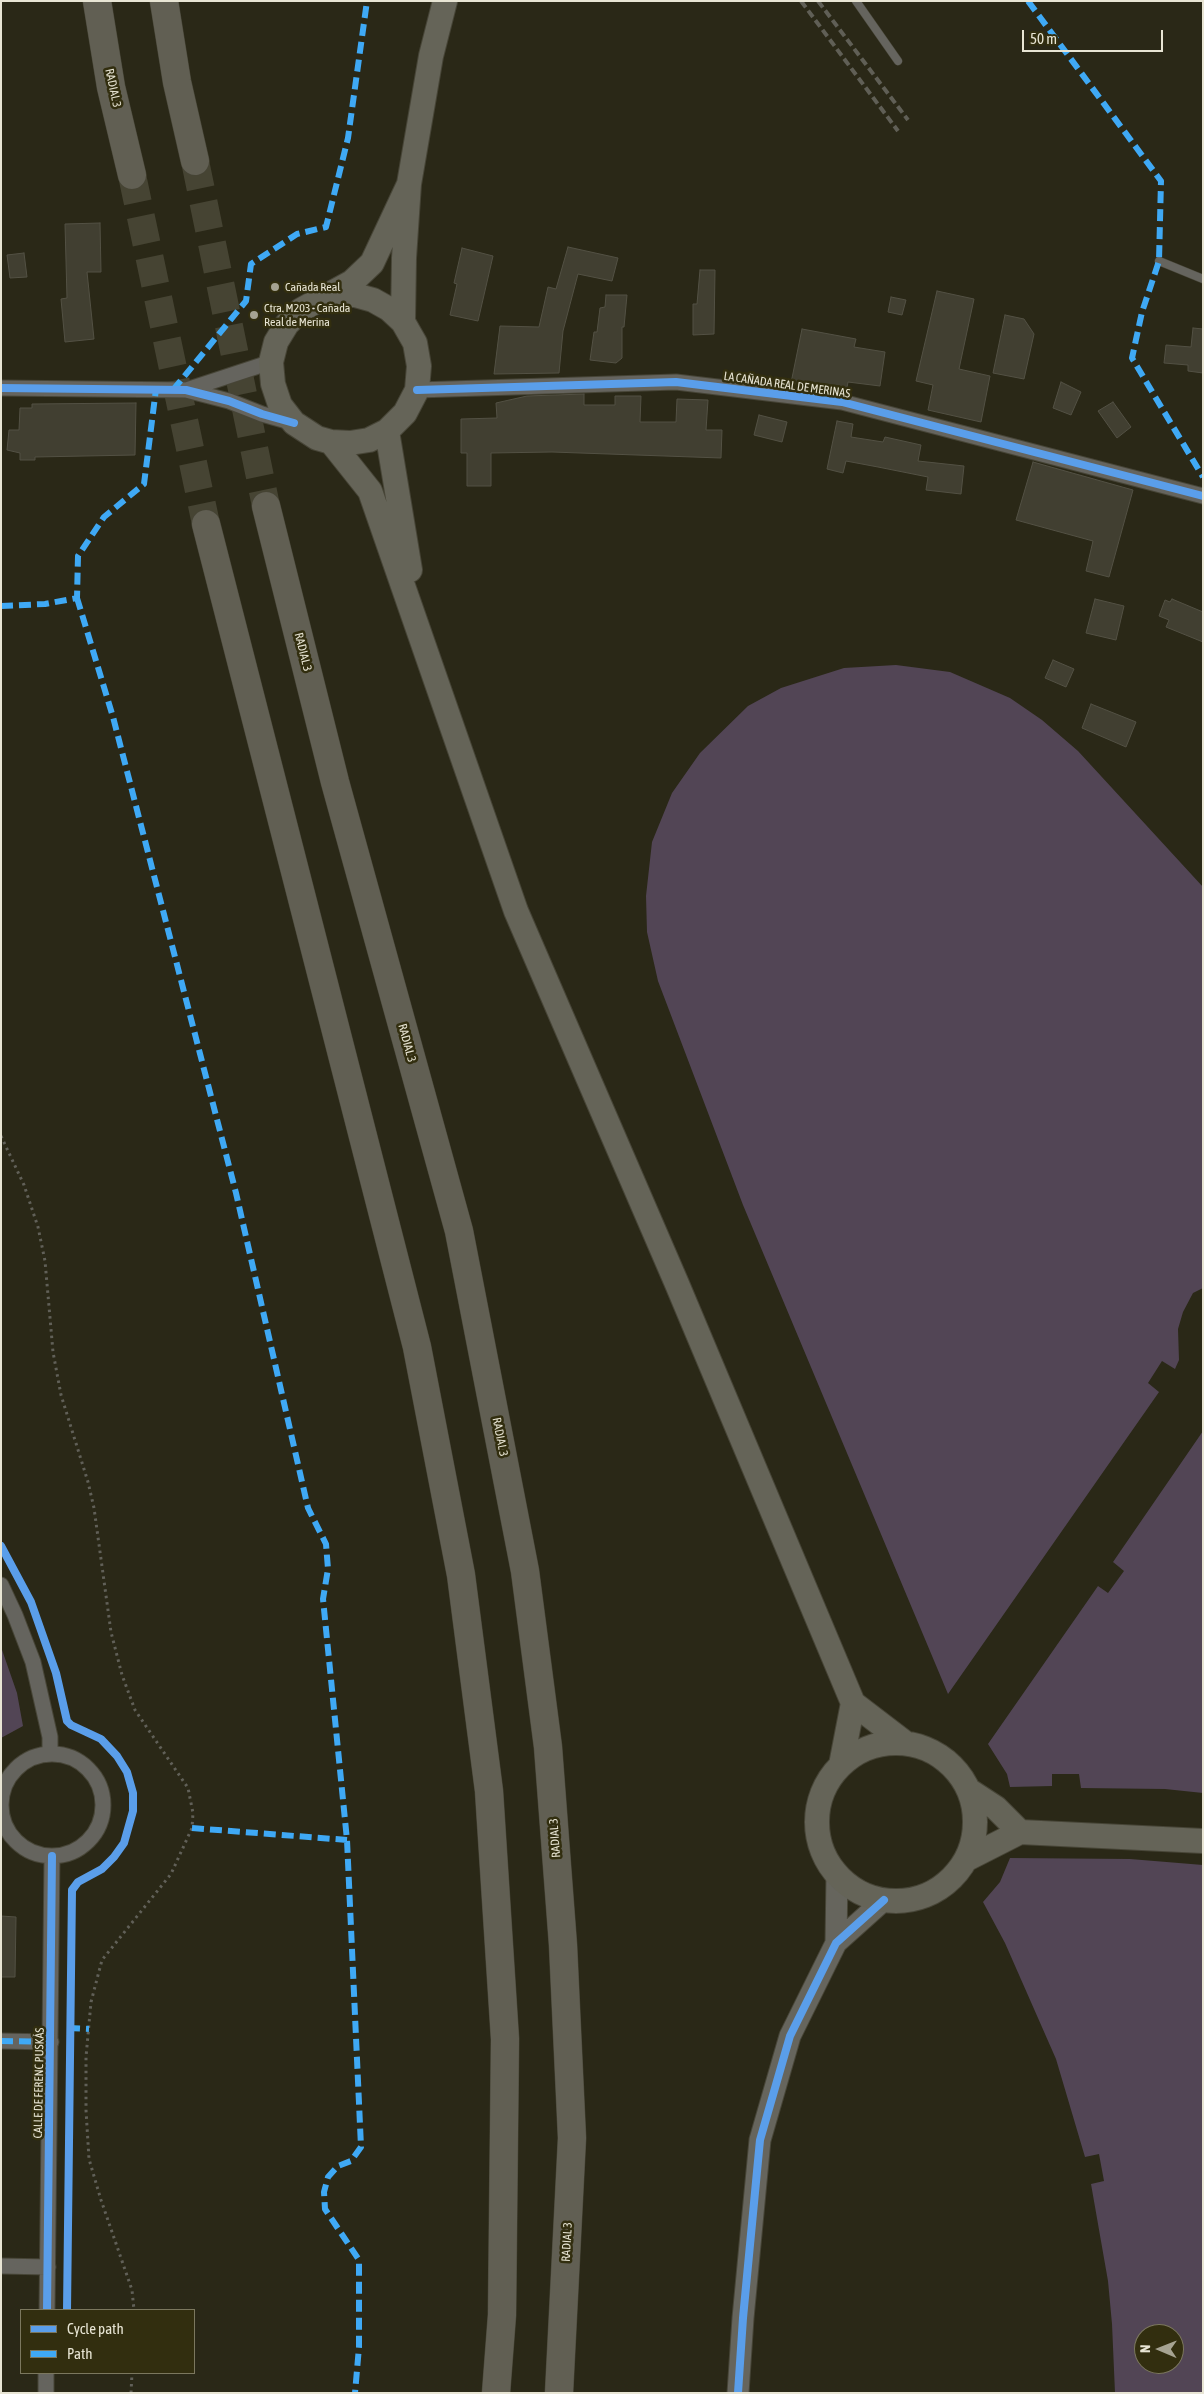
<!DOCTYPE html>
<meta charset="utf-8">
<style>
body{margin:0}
#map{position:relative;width:1204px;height:2394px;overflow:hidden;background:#2a2817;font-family:"Asap Condensed",sans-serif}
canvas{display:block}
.frame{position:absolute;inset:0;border:2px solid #e8e5d4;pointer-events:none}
.legend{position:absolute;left:20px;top:2309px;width:175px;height:65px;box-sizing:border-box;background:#322e0f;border:1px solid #7b775e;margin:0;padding:6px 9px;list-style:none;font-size:15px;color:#e8e5d4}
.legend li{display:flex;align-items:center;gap:10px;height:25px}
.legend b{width:25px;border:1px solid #7b775e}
.north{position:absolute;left:1134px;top:2324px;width:50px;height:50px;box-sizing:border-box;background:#322e0f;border:1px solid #7b775e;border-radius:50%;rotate:271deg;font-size:14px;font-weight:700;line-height:20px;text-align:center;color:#e8e5d4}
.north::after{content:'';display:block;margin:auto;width:18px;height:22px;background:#a6a392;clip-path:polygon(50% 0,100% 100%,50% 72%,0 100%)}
.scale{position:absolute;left:1022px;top:30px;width:141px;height:22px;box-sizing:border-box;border:2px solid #e8e5d4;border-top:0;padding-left:6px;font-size:15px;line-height:18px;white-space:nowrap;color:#e8e5d4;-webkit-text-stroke:4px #322e0f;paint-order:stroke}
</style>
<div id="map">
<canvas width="1204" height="2394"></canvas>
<div class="frame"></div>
<ul class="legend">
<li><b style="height:6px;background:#5a9eea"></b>Cycle path</li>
<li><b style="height:6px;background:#3fa9f5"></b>Path</li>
</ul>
<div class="north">N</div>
<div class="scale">50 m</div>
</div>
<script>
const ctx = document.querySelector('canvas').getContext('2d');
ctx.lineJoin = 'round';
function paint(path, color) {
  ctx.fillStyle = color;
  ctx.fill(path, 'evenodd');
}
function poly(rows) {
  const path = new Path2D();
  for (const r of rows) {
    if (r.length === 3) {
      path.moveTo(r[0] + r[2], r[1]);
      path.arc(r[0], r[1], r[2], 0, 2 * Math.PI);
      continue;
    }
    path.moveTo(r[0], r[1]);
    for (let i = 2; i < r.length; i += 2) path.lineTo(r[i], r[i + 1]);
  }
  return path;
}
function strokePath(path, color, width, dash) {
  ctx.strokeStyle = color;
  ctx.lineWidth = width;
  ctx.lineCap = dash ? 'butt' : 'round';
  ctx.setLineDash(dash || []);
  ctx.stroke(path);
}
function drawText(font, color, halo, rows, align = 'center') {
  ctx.font = font + ' "Asap Condensed",sans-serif';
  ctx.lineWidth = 5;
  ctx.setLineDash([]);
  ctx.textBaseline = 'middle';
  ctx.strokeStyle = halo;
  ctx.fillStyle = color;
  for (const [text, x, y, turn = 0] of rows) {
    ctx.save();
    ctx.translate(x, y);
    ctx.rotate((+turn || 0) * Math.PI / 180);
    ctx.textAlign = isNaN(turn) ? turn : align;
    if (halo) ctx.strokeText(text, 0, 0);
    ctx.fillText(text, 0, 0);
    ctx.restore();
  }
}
const green = poly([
 [896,665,950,672,1010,698,1042,720,1078,751,1203,887,1203,1288,1193,1293,1183,1312,1178,1329,1179,1360,1175,1369,1162,1361,1148,1383,1159,1392,948,1694,743,1205,658,981,647,932,646,896,652,842,672,793,700,753,748,706,781,688,844,668],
 [1203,1431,1203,1793,1165,1789,1081,1788,1079,1774,1052,1774,1052,1786,1010,1787,1007,1774,988,1744,1098,1586,1108,1593,1124,1571,1113,1562],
 [1,1647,17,1693,23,1726,1,1738],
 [1010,1858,1130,1859,1203,1865,1203,2393,1115,2393,1112,2324,1108,2281,1091,2184,1104,2181,1099,2154,1085,2157,1056,2059,1005,1943,983,1902,1000,1882],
 [1144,2334,1174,2334,1174,2364,1144,2364]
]);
const building = poly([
 [100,223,101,272,87,272,94,339,65,342,61,299,67,298,65,224,100,223],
 [568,247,618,258,612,281,578,274,563,331,559,373,494,374,500,326,539,327,548,287,556,289,568,247],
 [462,248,493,256,478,321,450,315,457,284,454,283,462,248],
 [24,253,27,277,10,278,7,255,24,253],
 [700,270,715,270,714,334,693,335,693,304,697,304,700,270],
 [937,291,974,299,959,369,990,376,981,422,928,410,933,385,916,381,937,291],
 [606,295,627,295,624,327,622,327,622,358,616,363,590,360,594,332,597,332,600,308,605,307,606,295],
 [891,297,906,300,902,315,888,312,891,297],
 [1005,315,1024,319,1034,334,1024,379,993,373,1005,315],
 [1193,328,1203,329,1203,373,1188,371,1188,365,1164,363,1166,345,1191,347,1193,328],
 [802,329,856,339,854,347,885,352,880,386,848,382,846,393,791,383,802,329],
 [1061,382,1081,392,1071,415,1053,408,1061,382],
 [584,394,584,405,615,405,615,396,641,396,640,422,676,422,677,399,708,400,706,430,722,430,721,458,552,452,491,453,491,486,467,486,467,453,461,453,461,419,497,418,496,403,527,396,584,394],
 [1113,402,1131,427,1117,438,1098,411,1113,402],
 [136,403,135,455,35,457,35,460,20,460,20,453,7,450,9,430,19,430,20,408,32,408,32,404,136,403],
 [759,415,787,422,782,442,754,435,759,415],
 [837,421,853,424,851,437,883,442,885,437,921,445,918,461,964,466,961,494,926,490,928,477,878,467,846,461,843,473,827,469,837,421],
 [1033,462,1133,490,1109,577,1086,571,1093,541,1016,520,1033,462],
 [1095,599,1124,606,1116,640,1086,633,1095,599],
 [1172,599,1203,612,1203,642,1166,627,1169,620,1159,616,1165,600,1170,602,1172,599],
 [1053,660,1074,669,1066,687,1045,678,1053,660],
 [1091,704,1136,722,1126,747,1082,728,1091,704],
 [1,1916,16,1917,15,1977,1,1977,1,1916]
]);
const highwayTunnel = poly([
 [195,161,266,506],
 [132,175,206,524]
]);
const path = poly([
 [1,1136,24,1185,38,1227,45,1261,53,1352,61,1395,88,1482,94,1508,111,1632,122,1675,135,1710,188,1788,193,1813,192,1828,171,1874,102,1960,91,2002,86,2057,86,2110,89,2159,101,2200,132,2290,134,2310],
 [131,2393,132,2373]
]);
const lane = poly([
 [856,1,898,61],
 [1159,261,1203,279]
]);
const street = poly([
 [1,388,186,390,229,401,262,414,294,423],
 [186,390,271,362],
 [417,390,676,382,842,402,1203,496],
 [1,1585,15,1615,33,1662,50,1737,50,1753],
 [52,1805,51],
 [1,2041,51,2042],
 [1,2266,48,2267],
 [47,2310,52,1856],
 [46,2393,46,2373]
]);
const secondary = poly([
 [836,1943,837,1874],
 [738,2393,743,2318,760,2140,790,2036,836,1943,884,1900]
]);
const primary = poly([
 [319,300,337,295,355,295,373,300,389,309,403,322,415,343,419,366,417,390,405,413,387,431,369,440,350,443,331,442,317,438,294,423,280,405,273,384,271,362,276,342,287,324,301,310,319,300,352,282,372,263,409,184],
 [403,322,404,258,409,184,431,56,445,1],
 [387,431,410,570],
 [331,442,370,491,516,911,677,1284,853,1703,904,1742],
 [896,1822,79],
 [841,1765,853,1703],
 [970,1791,996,1808,1020,1832],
 [1020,1832,1203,1841],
 [967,1859,1020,1832]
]);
const highway = poly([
 [97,1,111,87,132,175],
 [164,1,177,82,195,161],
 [266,506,335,782,459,1231,525,1571,548,1747,563,1945,572,2138,559,2393],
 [206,524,417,1347,461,1575,489,1791,505,2039,502,2315,496,2393]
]);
const rail = poly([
 [801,1,898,131],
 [818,1,908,120]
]);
const quiet = poly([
 [1028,1,1161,181,1159,261,1142,312,1132,358,1203,477],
 [173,390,246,301,251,264,297,234,326,227,348,138,367,1],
 [77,598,113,717,236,1193,308,1508,326,1544,328,1569,323,1599,347,1840,361,2147,351,2161,338,2166,328,2177,324,2192,325,2209,359,2260,359,2347,355,2393],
 [1,606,45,604,77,598,78,556,104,517,144,484,156,389],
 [192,1828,347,1840],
 [68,2028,89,2029],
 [1,2041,51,2042]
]);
const cycleway = poly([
 [1,388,186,390,229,401,262,414,294,423],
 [417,390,676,382,842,402,1203,496],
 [1,1546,31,1602,56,1673,67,1721,71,1725,101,1739,117,1756,127,1772,133,1793,133,1811,124,1843,114,1857,102,1869,78,1882,72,1890,67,2310],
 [47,2310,52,1856],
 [738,2393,743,2318,760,2140,790,2036,836,1943,884,1900]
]);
const markers = [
 [275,287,5,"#a6a392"],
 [254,315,5,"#a6a392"]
];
const streetNames = [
 ["RADIAL 3",113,88,78],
 ["LA CAÑADA REAL DE MERINAS",787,385,8],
 ["RADIAL 3",303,652,76],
 ["RADIAL 3",407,1043,75],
 ["RADIAL 3",500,1437,79],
 ["RADIAL 3",555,1838,-94],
 ["CALLE DE FERENC PUSKÁS",39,2083,-89],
 ["RADIAL 3",567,2242,-87]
];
const poiNames = [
 ["Cañada Real",285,287],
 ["Ctra. M203 - Cañada",264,308],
 ["Real de Merina",264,322]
];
paint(green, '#524555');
paint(building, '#413f31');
strokePath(building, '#535144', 1);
strokePath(highwayTunnel, '#464433', 28, [28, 14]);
strokePath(lane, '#474537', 9);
strokePath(street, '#474537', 17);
strokePath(secondary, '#474537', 23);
strokePath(primary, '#474537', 26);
strokePath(highway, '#474537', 29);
strokePath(path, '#616058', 3, [2.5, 4]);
strokePath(lane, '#65645e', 8);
strokePath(street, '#65645e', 15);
strokePath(secondary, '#66655d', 21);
strokePath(primary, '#656458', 24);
strokePath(highway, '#615f53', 28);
strokePath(rail, '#605f56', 4, [8, 4]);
strokePath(quiet, '#3fa9f5', 6, [12, 6]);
strokePath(cycleway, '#5a9eea', 8);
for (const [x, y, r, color] of markers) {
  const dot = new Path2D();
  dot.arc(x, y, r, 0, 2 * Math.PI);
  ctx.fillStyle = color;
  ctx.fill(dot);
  strokePath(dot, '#322e0f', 2);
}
drawText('12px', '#e8e5d4', '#322e0f', streetNames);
drawText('12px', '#e8e5d4', '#322e0f', poiNames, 'left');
</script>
